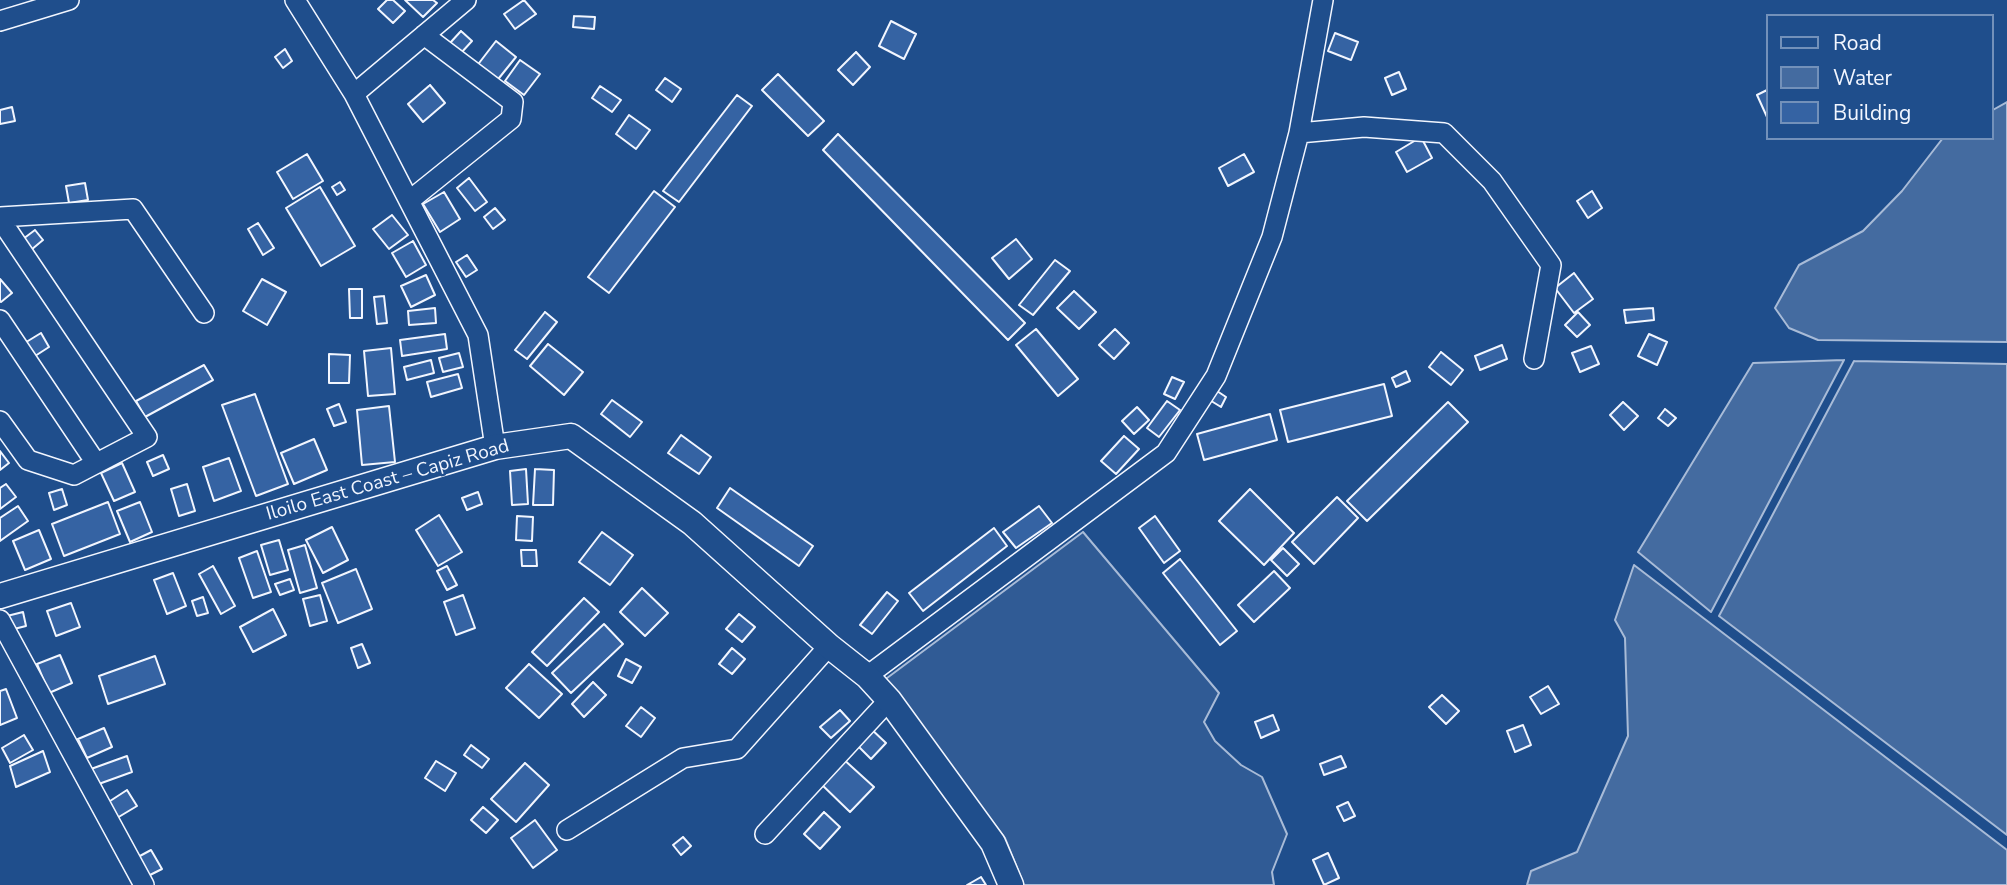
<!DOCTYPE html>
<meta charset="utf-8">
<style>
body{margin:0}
#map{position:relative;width:2007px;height:885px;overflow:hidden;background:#1f4e8c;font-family:"Nunito Sans",sans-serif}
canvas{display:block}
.legend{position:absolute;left:1766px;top:14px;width:228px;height:126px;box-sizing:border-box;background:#1f4e8c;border:2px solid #7391ba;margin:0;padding:9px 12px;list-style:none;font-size:21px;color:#f2f6ff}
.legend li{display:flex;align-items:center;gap:14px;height:35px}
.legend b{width:35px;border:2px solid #7391ba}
</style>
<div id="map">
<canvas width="2007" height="885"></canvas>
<ul class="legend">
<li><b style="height:9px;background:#1f4e8c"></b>Road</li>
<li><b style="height:19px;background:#446ba0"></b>Water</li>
<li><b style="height:19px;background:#3563a3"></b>Building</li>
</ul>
</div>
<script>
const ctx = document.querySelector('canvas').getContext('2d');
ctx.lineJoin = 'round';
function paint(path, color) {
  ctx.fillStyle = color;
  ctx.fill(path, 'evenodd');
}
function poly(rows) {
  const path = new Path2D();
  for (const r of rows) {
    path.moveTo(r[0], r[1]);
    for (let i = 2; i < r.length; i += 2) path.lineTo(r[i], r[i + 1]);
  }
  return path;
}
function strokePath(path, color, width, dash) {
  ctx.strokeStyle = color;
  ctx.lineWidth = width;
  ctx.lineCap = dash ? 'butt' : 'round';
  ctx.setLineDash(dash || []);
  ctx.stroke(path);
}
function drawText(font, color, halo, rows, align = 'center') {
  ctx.font = font + ' "Nunito Sans",sans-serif';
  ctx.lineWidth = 5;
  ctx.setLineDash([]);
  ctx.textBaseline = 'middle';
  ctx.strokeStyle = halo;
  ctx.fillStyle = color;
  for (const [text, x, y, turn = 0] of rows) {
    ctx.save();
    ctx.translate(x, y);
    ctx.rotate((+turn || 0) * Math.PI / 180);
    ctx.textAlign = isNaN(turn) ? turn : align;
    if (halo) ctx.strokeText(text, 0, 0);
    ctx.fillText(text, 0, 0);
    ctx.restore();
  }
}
const built = poly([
 [1083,532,1219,693,1204,722,1215,741,1241,765,1262,777,1287,834,1272,872,1274,885,1024,885,1005,838,883,681,1083,532]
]);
const water = poly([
 [2007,102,2007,342,1818,340,1789,328,1775,308,1799,265,1863,231,1902,191,1943,138,1991,138,1991,111,2007,102],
 [1844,360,1711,612,1638,552,1753,363,1844,360],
 [1854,361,2007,364,2007,835,1719,616,1854,361],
 [1634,565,2007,850,2007,885,1527,885,1531,871,1577,852,1628,736,1625,638,1615,620,1634,565]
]);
const building = poly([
 [387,0,393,0,405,11,393,23,378,9,387,0],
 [405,0,433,0,437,3,423,17,405,0],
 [524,0,536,14,515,29,504,14,524,0],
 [574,16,595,17,594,29,573,27,574,16],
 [891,21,916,34,904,59,879,46,891,21],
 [461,31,472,41,461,53,450,43,461,31],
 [1335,33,1358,42,1351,60,1328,51,1335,33],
 [496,41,516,57,495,83,476,67,496,41],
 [285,49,292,61,283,68,275,57,285,49],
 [856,52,870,67,853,85,838,70,856,52],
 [520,60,540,74,524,95,505,81,520,60],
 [1399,72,1406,89,1392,95,1385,78,1399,72],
 [778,74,824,121,808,136,762,90,778,74],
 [665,78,681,89,672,102,656,90,665,78],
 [430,85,445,103,423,122,408,104,430,85],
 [600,86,621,100,612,112,592,98,600,86],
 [1767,90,1767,117,1757,95,1767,90],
 [737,95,752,106,679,202,663,191,737,95],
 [12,107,15,121,0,124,0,110,12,107],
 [629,115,650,130,636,149,616,134,629,115],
 [838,134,1025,323,1008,340,823,150,838,134],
 [1421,137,1432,158,1407,172,1396,152,1421,137],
 [307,154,323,181,293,199,277,172,307,154],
 [1244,154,1254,172,1228,186,1219,168,1244,154],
 [469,178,487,202,475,211,457,188,469,178],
 [340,182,345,190,337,195,332,187,340,182],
 [85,183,88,200,69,203,66,186,85,183],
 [320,187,355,246,321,266,286,208,320,187],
 [654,191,675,207,609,293,588,277,654,191],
 [1592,191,1602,208,1588,218,1577,201,1592,191],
 [444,192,460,219,440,232,423,204,444,192],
 [495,208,505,220,493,229,484,217,495,208],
 [392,215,408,235,389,249,373,229,392,215],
 [258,223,274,248,263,255,248,229,258,223],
 [35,230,43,240,31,250,23,239,35,230],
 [1016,239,1032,259,1009,279,992,258,1016,239],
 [413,241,426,265,406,277,392,253,413,241],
 [467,255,477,270,466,277,456,262,467,255],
 [1055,260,1070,271,1033,315,1019,305,1055,260],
 [1574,273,1593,299,1574,313,1555,288,1574,273],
 [426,275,435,295,411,307,401,286,426,275],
 [0,279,12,293,1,302,0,301,0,279],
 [262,279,286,292,267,325,243,311,262,279],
 [349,289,362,289,362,318,350,318,349,289],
 [1074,291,1096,312,1079,329,1057,308,1074,291],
 [384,296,387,323,377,324,374,297,384,296],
 [435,308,436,323,409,325,408,311,435,308],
 [1653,308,1654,320,1626,323,1624,310,1653,308],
 [545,312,557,322,527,359,515,350,545,312],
 [1578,312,1590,325,1577,337,1565,325,1578,312],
 [1036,329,1078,379,1058,396,1016,345,1036,329],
 [1115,329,1129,343,1114,359,1099,345,1115,329],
 [41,333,49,347,32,358,23,344,41,333],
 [445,334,447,349,402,356,400,340,445,334],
 [1649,334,1667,342,1657,365,1638,356,1649,334],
 [548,344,583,372,564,395,530,366,548,344],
 [1502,345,1507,359,1480,370,1475,356,1502,345],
 [1591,346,1599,364,1580,372,1572,353,1591,346],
 [391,348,395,394,368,396,364,351,391,348],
 [1441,352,1463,370,1451,385,1429,367,1441,352],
 [459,353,463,367,443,372,439,358,459,353],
 [329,354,350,355,349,383,329,383,329,354],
 [431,360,434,373,407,380,404,367,431,360],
 [204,365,213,380,145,417,136,401,204,365],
 [1406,371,1410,381,1396,387,1392,378,1406,371],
 [458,374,462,388,431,397,427,382,458,374],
 [1172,377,1184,382,1175,399,1164,394,1172,377],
 [1384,384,1392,416,1288,442,1280,410,1384,384],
 [1214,389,1226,397,1221,407,1208,399,1214,389],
 [255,394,288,484,256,496,222,405,255,394],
 [612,400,642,422,630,437,601,414,612,400],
 [1167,401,1180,410,1159,437,1147,428,1167,401],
 [1448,402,1468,422,1367,521,1347,501,1448,402],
 [1623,402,1638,416,1624,430,1610,415,1623,402],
 [339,404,346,422,334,426,327,409,339,404],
 [389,406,395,462,362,465,357,410,389,406],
 [1137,407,1149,420,1134,434,1122,421,1137,407],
 [1665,409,1676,418,1668,426,1658,418,1665,409],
 [1270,414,1277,440,1204,460,1197,434,1270,414],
 [681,435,711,457,699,474,668,453,681,435],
 [1124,436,1139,449,1116,474,1101,461,1124,436],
 [314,439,327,470,294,484,281,453,314,439],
 [0,451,9,463,0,470,0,451],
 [163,455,169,469,153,476,147,462,163,455],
 [229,458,241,491,214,501,203,467,229,458],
 [122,463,135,492,114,501,101,473,122,463],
 [526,469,528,504,512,505,510,471,526,469],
 [535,469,554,470,553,505,533,505,535,469],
 [6,484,16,497,0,509,0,488,6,484],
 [187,484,195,511,179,516,171,489,187,484],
 [730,488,813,546,799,566,717,508,730,488],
 [62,489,67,505,54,510,49,493,62,489],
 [1250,489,1294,533,1264,565,1219,521,1250,489],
 [478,492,482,504,467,510,462,498,478,492],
 [1337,497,1358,518,1314,564,1292,542,1337,497],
 [108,502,120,534,64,556,52,524,108,502],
 [140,502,152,532,130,542,117,511,140,502],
 [18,506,28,521,0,541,0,518,18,506],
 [1039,506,1052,523,1016,548,1003,532,1039,506],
 [439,515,462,552,438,566,416,530,439,515],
 [517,516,533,517,532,541,516,540,517,516],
 [1155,516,1180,551,1164,563,1139,528,1155,516],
 [332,527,348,560,323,573,306,540,332,527],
 [994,528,1007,546,923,611,909,593,994,528],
 [39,530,51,559,25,570,13,541,39,530],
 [602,532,633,555,610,585,579,562,602,532],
 [279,540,288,570,270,575,261,545,279,540],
 [305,545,317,588,300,593,288,550,305,545],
 [1283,548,1299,564,1287,576,1271,560,1283,548],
 [521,550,536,550,537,566,522,566,521,550],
 [257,551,271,592,253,598,239,558,257,551],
 [1180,559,1237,631,1220,645,1163,573,1180,559],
 [213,566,235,606,221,614,199,574,213,566],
 [447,566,457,585,447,590,437,571,447,566],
 [356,569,372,609,338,623,322,583,356,569],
 [1274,571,1290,588,1254,622,1238,605,1274,571],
 [173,573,186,606,167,614,154,580,173,573],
 [290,579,294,590,280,595,275,584,290,579],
 [642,588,668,613,645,636,620,612,642,588],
 [887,592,898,601,872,634,860,625,887,592],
 [320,595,327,621,310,626,303,599,320,595],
 [463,595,475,628,456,635,444,602,463,595],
 [203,597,208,613,197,616,192,601,203,597],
 [584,598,599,612,547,666,532,652,584,598],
 [71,603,80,627,56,636,47,611,71,603],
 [273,609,286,635,253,652,240,627,273,609],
 [23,612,26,626,6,631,3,617,23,612],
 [739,614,755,627,742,642,726,629,739,614],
 [604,624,623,644,571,693,552,673,604,624],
 [362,644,370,663,358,668,351,648,362,644],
 [732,648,745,659,732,674,719,664,732,648],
 [60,655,72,683,49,693,37,664,60,655],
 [155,656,165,684,108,704,99,676,155,656],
 [626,659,641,667,632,683,618,676,626,659],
 [529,664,562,694,539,718,506,688,529,664],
 [593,682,606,695,584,717,572,704,593,682],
 [1548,686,1559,704,1541,714,1530,697,1548,686],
 [6,689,17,718,0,725,0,691,6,689],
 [1442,695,1459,711,1446,724,1429,707,1442,695],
 [641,707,655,718,641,737,626,726,641,707],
 [840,710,850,721,831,738,820,727,840,710],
 [1273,715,1279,730,1261,738,1255,722,1273,715],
 [1523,725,1531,745,1515,752,1507,731,1523,725],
 [868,726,886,743,871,759,853,741,868,726],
 [104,728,112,747,87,758,78,739,104,728],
 [24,735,33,750,10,763,2,748,24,735],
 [471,745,489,759,482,768,464,755,471,745],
 [43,751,50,772,16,787,10,766,43,751],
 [127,756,132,772,96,785,91,769,127,756],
 [1341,756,1346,767,1324,775,1320,764,1341,756],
 [841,757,874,787,850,812,818,781,841,757],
 [436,761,456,773,445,791,425,778,436,761],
 [525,763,549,785,516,822,491,799,525,763],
 [127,790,137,806,117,818,107,803,127,790],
 [1348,802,1355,816,1344,821,1337,807,1348,802],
 [483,807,498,820,486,833,471,820,483,807],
 [824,812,840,827,820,849,804,834,824,812],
 [535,820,557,850,533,868,511,838,535,820],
 [683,837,691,846,681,855,673,845,683,837],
 [151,850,162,869,148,876,138,857,151,850],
 [1328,853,1339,878,1324,885,1313,860,1328,853],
 [981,877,986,885,967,885,981,877]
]);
const minor = poly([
 [295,0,354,94,478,335,495,447],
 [0,21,69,0],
 [354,94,466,0],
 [1299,133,1364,127,1444,133,1492,181,1551,265,1534,359],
 [409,201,511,119,513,102,424,35],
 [0,217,133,209,204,313],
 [0,219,147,437,74,475,28,460,0,421],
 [0,320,96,463],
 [0,620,144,885],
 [867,676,1166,453,1216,376,1272,237,1299,133,1323,0],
 [567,830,683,758,737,749,829,646],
 [765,834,889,700]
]);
const major = poly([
 [0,596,495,447,571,436,692,523,829,646,867,676,889,700,993,843,1011,885]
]);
const streetNames = [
 ["Iloilo East Coast – Capiz Road",388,481,-16]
];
paint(built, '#305b95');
strokePath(built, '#a8bbd7', 2);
paint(water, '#446ba0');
strokePath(water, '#a8bbd7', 2);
paint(building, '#3563a3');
strokePath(building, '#f2f6ff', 2);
strokePath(minor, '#f2f6ff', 22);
strokePath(major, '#f2f6ff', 27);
strokePath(minor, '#1f4e8c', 19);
strokePath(major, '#1f4e8c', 24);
drawText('19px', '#f2f6ff', '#1f4e8c', streetNames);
</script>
